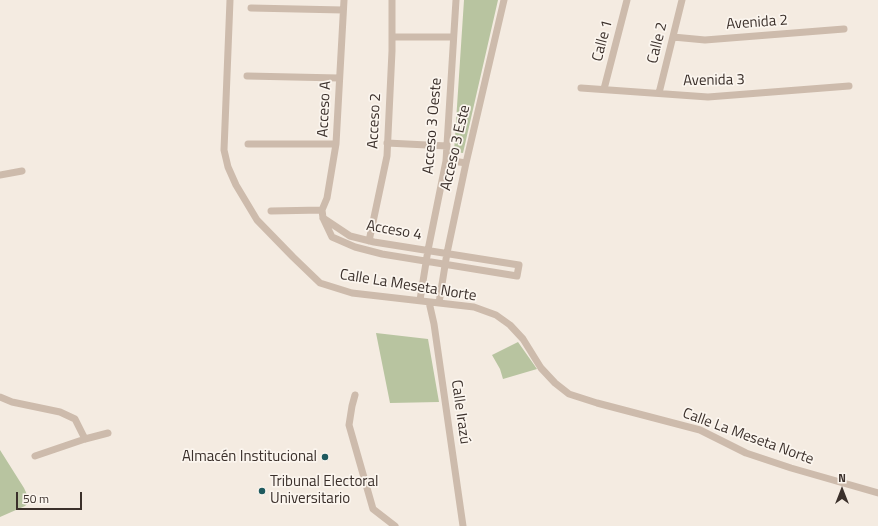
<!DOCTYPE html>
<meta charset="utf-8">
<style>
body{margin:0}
#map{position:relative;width:878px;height:526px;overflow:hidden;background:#f4ebe1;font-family:"Titillium Web",sans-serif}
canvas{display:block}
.north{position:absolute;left:822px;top:470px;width:40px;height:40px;-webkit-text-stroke:3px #fbf5ee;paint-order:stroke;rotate:0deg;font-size:11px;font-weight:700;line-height:16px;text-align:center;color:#3b302b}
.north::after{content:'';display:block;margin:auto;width:14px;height:18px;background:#3b302b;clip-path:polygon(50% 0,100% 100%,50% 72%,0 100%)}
.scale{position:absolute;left:16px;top:492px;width:66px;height:18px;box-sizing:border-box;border:2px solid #3b302b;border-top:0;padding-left:5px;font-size:12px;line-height:14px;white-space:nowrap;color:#3b302b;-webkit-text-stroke:3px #fbf5ee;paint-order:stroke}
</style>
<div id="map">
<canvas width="878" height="526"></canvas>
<div class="north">N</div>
<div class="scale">50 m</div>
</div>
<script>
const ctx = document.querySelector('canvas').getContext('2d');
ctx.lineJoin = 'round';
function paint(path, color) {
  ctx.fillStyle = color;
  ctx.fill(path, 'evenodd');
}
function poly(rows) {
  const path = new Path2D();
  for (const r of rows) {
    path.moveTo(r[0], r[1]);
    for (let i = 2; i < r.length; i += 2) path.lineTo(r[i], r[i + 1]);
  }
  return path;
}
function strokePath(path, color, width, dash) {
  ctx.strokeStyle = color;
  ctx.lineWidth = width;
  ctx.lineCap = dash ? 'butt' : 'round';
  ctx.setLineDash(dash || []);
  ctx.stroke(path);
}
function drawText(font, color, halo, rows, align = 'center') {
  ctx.font = font + ' "Titillium Web",sans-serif';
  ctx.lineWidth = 3.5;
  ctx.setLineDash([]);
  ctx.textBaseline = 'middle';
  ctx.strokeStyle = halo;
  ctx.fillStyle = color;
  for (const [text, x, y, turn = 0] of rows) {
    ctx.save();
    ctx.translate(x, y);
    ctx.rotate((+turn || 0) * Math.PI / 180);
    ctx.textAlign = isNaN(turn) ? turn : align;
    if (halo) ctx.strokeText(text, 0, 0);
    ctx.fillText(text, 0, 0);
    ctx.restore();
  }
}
const green = poly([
 [464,0,498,0,463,153,454,152],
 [376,333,428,339,439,402,390,403],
 [518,342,537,369,503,379,500,369,492,355],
 [0,450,24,488,29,499,28,503,25,506,0,517]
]);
const street = poly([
 [230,0,224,150,228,167,236,185,257,220,293,257,320,283,352,293,474,307,496,315,510,325,523,339,541,368,555,383,569,394,597,403,700,430,746,453,791,468,878,493],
 [251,8,343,10],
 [392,37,453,37],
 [673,37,705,40,844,29],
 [247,76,339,78],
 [581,88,708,97,849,86],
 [604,89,627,0],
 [659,93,682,0],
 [387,143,447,146],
 [248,144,336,144],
 [446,160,466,163],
 [0,175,22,171],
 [271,211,322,210],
 [323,218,350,236,374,242,519,265,517,276,382,254,355,247,332,237,323,218],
 [323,218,322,210,327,198,336,144,344,0],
 [369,241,387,156,392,51,392,0],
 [420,300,428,250,446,161,456,0],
 [429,302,434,324,463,526],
 [439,303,447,253,466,163,504,0],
 [355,395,352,406,349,425,373,509,395,526],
 [0,397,12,402,60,412,75,419,85,439],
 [35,456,85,439,108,433]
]);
const markers = [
 [325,457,4,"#1f5a5e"],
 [262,491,4,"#1f5a5e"]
];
const streetNames = [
 ["Avenida 2",757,23,-4],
 ["Calle 1",603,41,-75],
 ["Calle 2",658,43,-76],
 ["Avenida 3",714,81,-1],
 ["Acceso A",325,109,-87],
 ["Acceso 2",375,121,-87],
 ["Acceso 3 Oeste",433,126,-85],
 ["Acceso 3 Este",456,148,-77],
 ["Acceso 4",394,231,10],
 ["Calle La Meseta Norte",408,286,9],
 ["Calle Irazú",460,412,82],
 ["Calle La Meseta Norte",748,437,20]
];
const poiNames = [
 ["Almacén Institucional",317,457],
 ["Tribunal Electoral",270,482,"left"],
 ["Universitario",270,499,"left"]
];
paint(green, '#b8c4a0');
strokePath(street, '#cdbbac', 7);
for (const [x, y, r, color] of markers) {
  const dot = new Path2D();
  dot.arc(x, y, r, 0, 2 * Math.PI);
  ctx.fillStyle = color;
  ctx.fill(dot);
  strokePath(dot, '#fbf5ee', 1.5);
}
drawText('15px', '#3b302b', '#fbf5ee', streetNames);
drawText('15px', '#3b302b', '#fbf5ee', poiNames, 'right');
</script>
